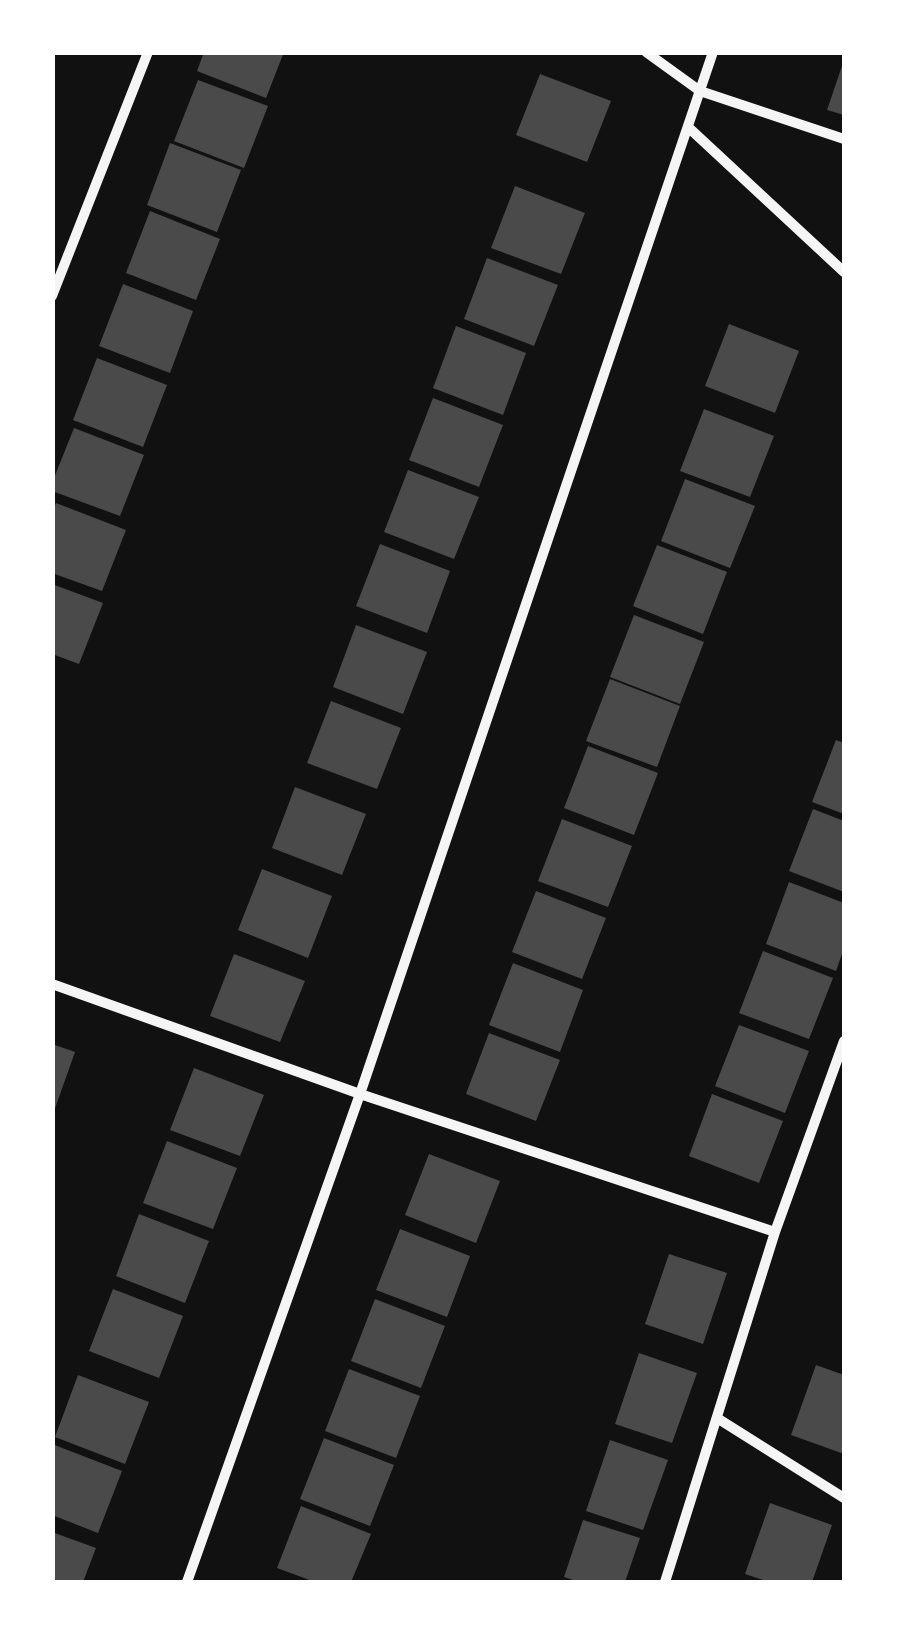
<!DOCTYPE html>
<style>
body{margin:0}
#map{position:relative;width:897px;height:1635px;overflow:hidden;background:#111;font-family:"Exo 2",sans-serif}
canvas{display:block}
.frame{position:absolute;inset:0;border:55px solid #fff;pointer-events:none}
</style>
<div id="map">
<canvas width="897" height="1635"></canvas>
<div class="frame"></div>
</div>
<script>
const ctx = document.querySelector('canvas').getContext('2d');
ctx.lineJoin = 'round';
function paint(path, color) {
  ctx.fillStyle = color;
  ctx.fill(path, 'evenodd');
}
function poly(rows) {
  const path = new Path2D();
  for (const r of rows) {
    path.moveTo(r[0], r[1]);
    for (let i = 2; i < r.length; i += 2) path.lineTo(r[i], r[i + 1]);
  }
  return path;
}
function strokePath(path, color, width, dash) {
  ctx.strokeStyle = color;
  ctx.lineWidth = width;
  ctx.lineCap = dash ? 'butt' : 'round';
  ctx.setLineDash(dash || []);
  ctx.stroke(path);
}
const building = poly([
 [204,52,284,52,266,98,197,71],
 [844,60,844,115,827,110],
 [540,74,611,101,587,162,516,135],
 [198,80,268,106,244,168,174,141],
 [170,143,241,170,217,232,147,205],
 [515,186,585,213,561,274,491,248],
 [150,211,220,239,196,300,126,273],
 [487,258,558,285,534,346,464,319],
 [123,284,193,311,170,373,99,346],
 [729,324,799,351,775,413,705,386],
 [456,326,526,353,503,415,433,388],
 [97,358,167,385,143,447,73,420],
 [433,398,503,425,479,487,409,460],
 [704,409,774,436,750,497,680,471],
 [74,428,144,455,120,516,52,491,52,483],
 [408,470,479,497,454,559,384,532],
 [685,479,755,506,730,568,661,541],
 [56,503,126,530,102,591,52,573,52,512],
 [380,544,450,571,427,633,356,606],
 [657,545,727,572,703,634,633,606],
 [52,584,103,603,79,664,52,654],
 [634,615,704,642,680,704,610,677],
 [356,625,427,652,403,714,333,687],
 [610,679,680,706,657,767,586,741],
 [331,701,401,728,377,789,307,763],
 [836,740,844,743,844,814,812,802],
 [588,746,658,773,634,835,564,808],
 [295,787,366,814,342,875,272,848],
 [813,809,844,821,844,892,789,871],
 [562,819,632,846,608,907,538,881],
 [262,869,332,896,308,958,238,930],
 [789,882,844,903,844,948,836,971,766,944],
 [536,891,606,918,582,979,512,952],
 [763,951,833,978,809,1039,739,1013],
 [234,954,305,981,280,1042,210,1016],
 [513,963,583,990,560,1052,489,1025],
 [739,1025,809,1051,785,1113,715,1086],
 [489,1033,560,1060,536,1121,466,1094],
 [52,1044,75,1052,53,1114,52,1114],
 [194,1068,264,1095,240,1156,170,1130],
 [712,1094,783,1121,759,1183,689,1156],
 [167,1141,237,1168,213,1229,143,1203],
 [429,1154,500,1181,476,1243,405,1215],
 [139,1214,209,1241,185,1303,116,1276],
 [400,1229,470,1256,447,1317,376,1290],
 [669,1254,727,1273,703,1344,645,1324],
 [113,1289,183,1316,159,1378,89,1351],
 [375,1299,445,1326,421,1388,351,1361],
 [639,1353,697,1373,672,1443,615,1424],
 [816,1365,844,1375,844,1454,791,1435],
 [349,1369,420,1396,396,1458,325,1431],
 [78,1375,149,1402,125,1464,55,1437],
 [324,1438,394,1465,370,1526,300,1499],
 [610,1440,668,1460,643,1530,586,1511],
 [52,1444,122,1471,98,1533,52,1515],
 [770,1503,832,1525,812,1582,769,1582,745,1574],
 [301,1506,371,1534,351,1582,315,1582,277,1568],
 [583,1520,640,1538,625,1582,579,1582,564,1577],
 [52,1532,96,1548,83,1582,52,1582]
]);
const minor = poly([
 [646,52,700,91,844,139],
 [688,127,844,272],
 [52,296,148,52],
 [52,984,360,1094,775,1232],
 [717,1418,844,1498],
 [187,1582,360,1094,713,52],
 [665,1582,775,1232,844,1041]
]);
paint(building, '#4a4a4a');
strokePath(minor, '#f5f5f5', 10);
</script>
